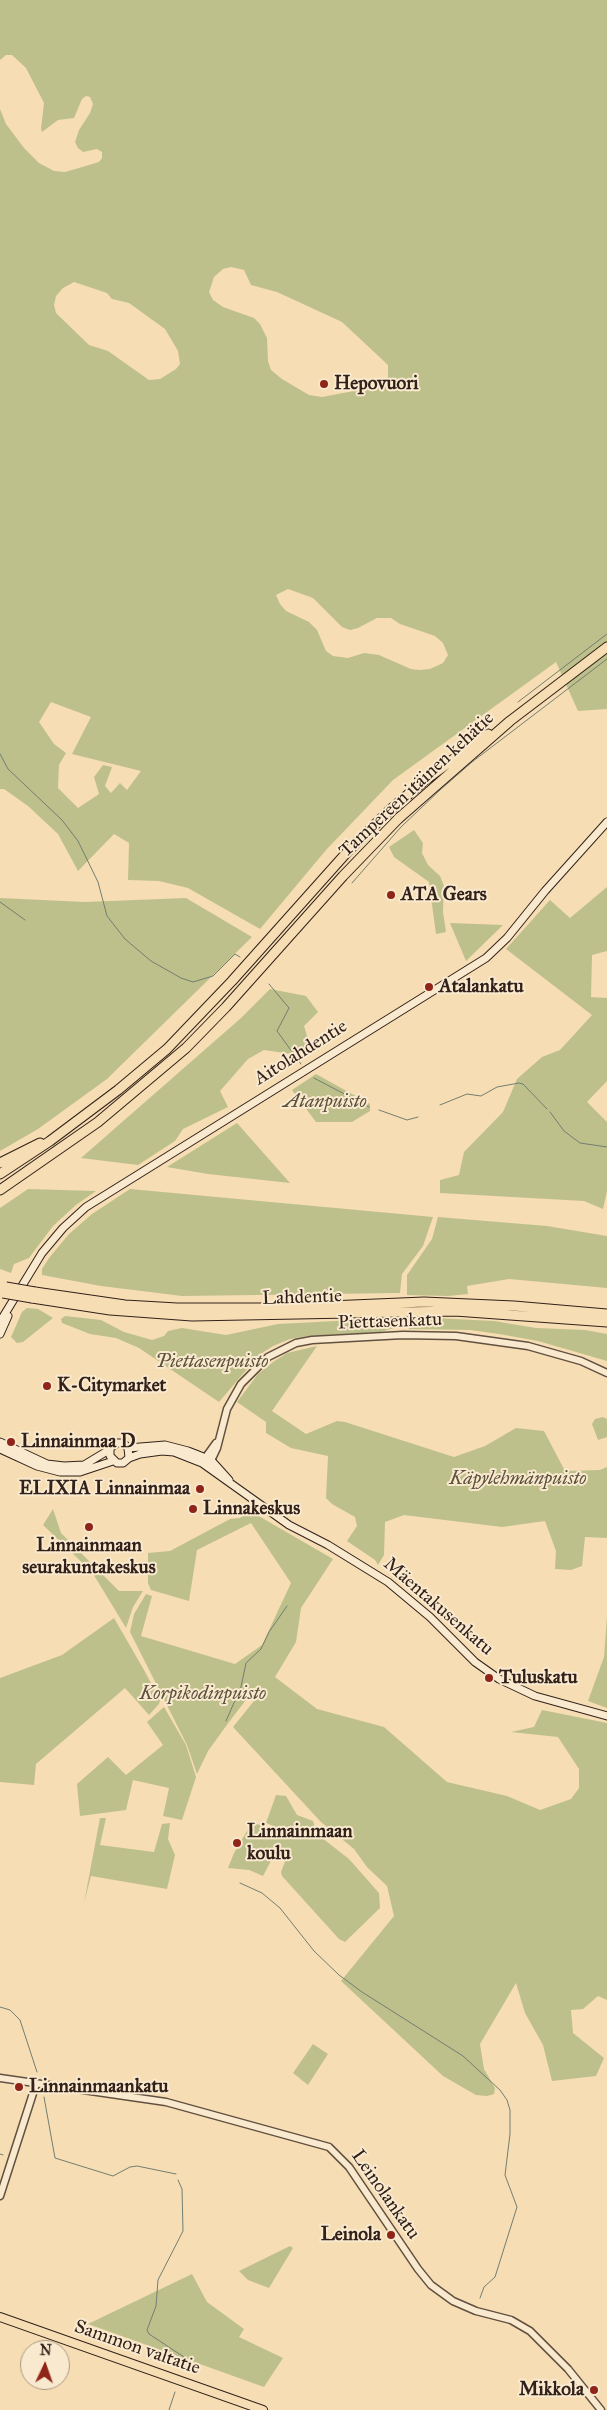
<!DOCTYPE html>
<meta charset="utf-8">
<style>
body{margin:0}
#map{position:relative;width:607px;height:2410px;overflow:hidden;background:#f6ddb3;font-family:"IM FELL Great Primer",serif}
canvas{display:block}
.north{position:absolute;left:20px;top:2340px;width:50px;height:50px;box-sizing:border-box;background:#f9e9ce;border:1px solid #a99986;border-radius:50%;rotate:3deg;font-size:14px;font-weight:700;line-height:20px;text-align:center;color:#31211a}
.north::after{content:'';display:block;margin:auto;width:18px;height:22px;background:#8f2418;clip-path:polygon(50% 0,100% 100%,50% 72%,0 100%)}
</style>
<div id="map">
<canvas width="607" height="2410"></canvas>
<div class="north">N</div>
</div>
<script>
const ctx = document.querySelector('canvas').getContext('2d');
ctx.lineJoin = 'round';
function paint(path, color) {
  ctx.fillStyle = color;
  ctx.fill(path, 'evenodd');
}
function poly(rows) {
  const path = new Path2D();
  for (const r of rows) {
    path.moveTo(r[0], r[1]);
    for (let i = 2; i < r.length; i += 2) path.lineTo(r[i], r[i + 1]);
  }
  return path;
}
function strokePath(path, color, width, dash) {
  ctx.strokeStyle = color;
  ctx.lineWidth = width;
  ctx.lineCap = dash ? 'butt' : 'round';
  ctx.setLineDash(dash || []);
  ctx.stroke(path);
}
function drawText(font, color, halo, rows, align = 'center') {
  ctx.font = font + ' "IM FELL Great Primer",serif';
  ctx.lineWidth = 4;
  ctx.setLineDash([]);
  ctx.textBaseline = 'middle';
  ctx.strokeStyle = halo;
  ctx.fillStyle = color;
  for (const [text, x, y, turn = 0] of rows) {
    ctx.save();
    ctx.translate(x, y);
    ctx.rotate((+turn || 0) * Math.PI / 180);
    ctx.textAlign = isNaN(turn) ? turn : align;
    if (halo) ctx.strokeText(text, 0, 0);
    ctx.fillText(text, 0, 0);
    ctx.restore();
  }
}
const green = poly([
 [0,0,607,0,607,709,578,711,556,662,393,780,326,850,260,929,188,888,159,881,128,880,129,843,114,834,78,871,58,834,28,806,4,789,0,789,0,109,6,124,24,148,39,163,54,171,65,172,79,168,99,162,102,158,102,152,97,149,83,152,78,148,75,142,79,130,90,113,93,104,90,97,86,96,82,99,74,118,58,120,42,132,41,129,44,103,26,68,12,55,6,55,0,60],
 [231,267,244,270,251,285,277,292,342,322,388,365,388,377,381,383,370,388,322,397,309,395,282,379,271,370,268,361,267,338,260,324,254,318,223,307,213,300,209,292,214,277,223,269],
 [74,282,107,293,112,299,129,303,165,329,178,351,180,364,176,369,160,379,149,380,108,351,89,345,56,313,54,305,56,296,63,288],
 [288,589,313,598,342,627,350,630,358,628,377,618,391,618,400,624,435,636,443,643,448,655,443,663,430,669,419,670,411,669,379,655,364,653,348,658,333,656,326,651,317,630,309,622,286,611,280,604,276,595],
 [51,702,91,717,72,754,141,771,127,790,120,783,111,793,105,786,112,767,103,765,94,777,99,794,78,808,58,788,59,765,66,753,54,744,39,722],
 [414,830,423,843,422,853,428,865,440,876,444,886,443,912,446,932,436,934,429,882,394,857,389,847],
 [607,887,607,951,592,955,591,997,607,998,607,1081,587,1102,607,1122,607,1191,603,1209,584,1201,440,1193,440,1180,459,1175,464,1152,503,1112,517,1079,542,1057,560,1050,592,1015,506,949,550,900,570,918],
 [0,898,85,902,186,898,252,937,107,1079,38,1129,0,1151],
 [450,923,503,925,466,961],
 [270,989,306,996,318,1012,304,1026,310,1046,298,1055,264,1050,248,1059,220,1091,228,1107,183,1129,175,1141,138,1165,81,1158,241,1018],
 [316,1074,370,1104,370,1111,352,1122,316,1122,292,1090],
 [237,1123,290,1183,208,1174,167,1167],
 [28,1189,96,1191,76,1205,53,1226,29,1258,14,1264,11,1273,0,1269,0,1208],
 [130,1189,433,1217,423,1246,402,1274,400,1293,182,1296,101,1286,42,1275,42,1269,49,1258,69,1234,92,1214],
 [438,1217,547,1226,607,1236,607,1288,509,1279,467,1286,468,1294,448,1296,407,1295,407,1275,432,1239],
 [27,1308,38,1309,53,1318,23,1342,17,1343,11,1337,22,1312],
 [65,1316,101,1320,124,1332,152,1340,164,1336,168,1331,182,1328,226,1335,278,1324,393,1318,400,1321,398,1327,380,1332,308,1336,290,1339,273,1346,259,1355,219,1402,139,1348,116,1338,90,1334,62,1323,61,1319],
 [414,1317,494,1321,536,1328,585,1330,607,1334,607,1361,538,1341,499,1334,470,1330,409,1329,407,1322],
 [317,1346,272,1411,306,1434,337,1421,345,1422,454,1457,485,1446,516,1428,544,1431,565,1471,600,1470,607,1467,607,1538,585,1537,582,1566,571,1570,555,1569,556,1551,545,1521,502,1527,404,1515,385,1522,384,1555,378,1565,375,1560,347,1541,357,1526,355,1517,332,1504,326,1498,328,1456,291,1448,266,1433,266,1422,237,1402,258,1374,273,1362,287,1353],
 [603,1417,607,1419,607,1437,598,1440,592,1424,595,1419],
 [53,1509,61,1533,119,1591,143,1591,133,1607,126,1628,92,1572,43,1525],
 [250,1511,333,1559,301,1608,296,1642,275,1677,317,1709,384,1727,447,1782,507,1796,540,1810,571,1799,579,1788,579,1769,558,1737,511,1732,534,1727,542,1710,607,1723,607,2000,598,1996,583,2009,571,2010,573,2033,604,2058,596,2076,552,2081,543,2045,525,2013,516,1983,480,2044,484,2069,495,2088,494,2094,487,2096,476,2095,443,2076,341,1981,394,1916,387,1886,367,1867,354,1849,321,1822,233,1727,258,1696,252,1692,229,1722,208,1751,197,1774,187,1745,130,1632,134,1614,146,1594,152,1596,141,1636,235,1664,262,1645,291,1583,251,1523,197,1550,189,1601,151,1590,148,1583,148,1553,170,1551,230,1519,240,1518],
 [607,1617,607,1708,588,1701,604,1657],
 [114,1618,144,1670,160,1700,159,1704,149,1715,125,1688,36,1764,34,1785,0,1782,0,1678,62,1655],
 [164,1707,186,1745,196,1777,182,1820,163,1816,169,1788,133,1780,126,1810,80,1816,77,1784,108,1757,126,1775,163,1745,147,1722],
 [276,1795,286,1796,297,1815,313,1821,317,1834,349,1859,379,1893,380,1908,345,1942,339,1939,282,1876,281,1872,289,1851,282,1849,276,1851,263,1876,249,1870,228,1868,234,1853,250,1826,257,1824,278,1831,278,1828,266,1823],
 [100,1818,106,1818,100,1845,154,1852,162,1824,170,1823,168,1839,175,1855,167,1889,91,1876,84,1903],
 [313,2044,328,2054,308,2085,293,2073],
 [290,2246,293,2248,269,2288,248,2280,239,2271],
 [192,2274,207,2302,244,2329,239,2337,283,2358,264,2387,88,2324]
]);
const stream = poly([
 [518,702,607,634],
 [0,754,8,769,62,820,78,841,98,882,107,916,125,939,151,961,181,978,193,982,213,976,235,954,240,957],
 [352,883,401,827,440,790,472,762,607,659],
 [0,902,25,920],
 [269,984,289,1008,277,1031,301,1064],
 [314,1078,369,1107],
 [440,1105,467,1094,481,1096,497,1087,519,1083,523,1084,547,1109],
 [379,1110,407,1120,418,1117],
 [550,1112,564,1131,580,1143,607,1147],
 [226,1721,241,1687,246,1663,261,1649,269,1632,287,1606],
 [240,1883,262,1893,280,1908,314,1951,339,1975,362,1992,463,2056,500,2090,507,2100,510,2110,510,2134,505,2175,517,2207,495,2277,484,2287,480,2298],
 [0,2007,10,2010,20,2020,37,2072],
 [44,2097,55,2158,113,2176,130,2167,137,2166,176,2174],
 [0,2154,3,2155],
 [178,2180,182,2189,183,2231,158,2280,156,2306,147,2330,149,2334,187,2359],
 [169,2410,175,2392]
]);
const tertiary = poly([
 [203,1461,216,1443],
 [208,1467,217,1448,227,1409,241,1384,268,1357,296,1343,312,1340,403,1335,456,1336,528,1346,581,1361,607,1373],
 [0,2078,166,2102,329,2147,349,2167,418,2269,431,2285,453,2301,476,2311,511,2320,530,2331,568,2369,601,2410],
 [0,2196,36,2084]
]);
const secondary = poly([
 [0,1322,42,1253,63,1228,86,1207,486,958,507,938,545,891,607,822],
 [0,1334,8,1316],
 [0,1442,47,1464,64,1466,84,1465,109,1450],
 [128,1448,165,1445,188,1451,211,1460,229,1480],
 [0,1449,37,1466,60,1472,80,1472,113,1461],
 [129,1458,128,1448,123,1443,117,1443,110,1448,110,1456,117,1463,123,1463,129,1458,140,1454,162,1451,174,1452,202,1463,289,1525,328,1545,388,1582,430,1617,475,1662,499,1679,535,1696,607,1716]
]);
const primary = poly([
 [0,2317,263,2410]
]);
const trunk = poly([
 [390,810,425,780,488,734],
 [399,818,510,721,607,647],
 [35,1292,125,1305,177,1308,281,1308,424,1302,514,1306,607,1314],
 [32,1298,110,1310,192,1316,455,1311,607,1322]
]);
const motorway = poly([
 [0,1163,40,1143],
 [0,1174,50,1141,118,1090,167,1049,232,981,349,850,390,810],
 [0,1190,98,1122,186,1048,226,1007,343,876,399,818]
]);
const trunkBridge = poly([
 [6,1287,35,1292],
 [3,1293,32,1298]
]);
const markers = [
 [324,384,5,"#8f2418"],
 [391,895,5,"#8f2418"],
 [429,987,5,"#8f2418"],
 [47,1386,5,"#8f2418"],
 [11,1442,5,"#8f2418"],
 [200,1489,5,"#8f2418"],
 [193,1509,5,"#8f2418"],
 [89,1527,5,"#8f2418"],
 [489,1678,5,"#8f2418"],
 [237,1843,5,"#8f2418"],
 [19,2087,5,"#8f2418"],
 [391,2235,5,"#8f2418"],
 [594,2390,5,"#8f2418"]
];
const poiNames = [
 ["Hepovuori",334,384],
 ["ATA Gears",401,895],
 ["Atalankatu",439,987],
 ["K-Citymarket",57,1386],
 ["Linnainmaa D",21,1442],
 ["ELIXIA Linnainmaa",190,1489,"right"],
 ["Linnakeskus",203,1509],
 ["Linnainmaan",89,1546,"center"],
 ["seurakuntakeskus",89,1568,"center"],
 ["Tuluskatu",499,1678],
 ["Linnainmaan",247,1832],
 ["koulu",247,1854],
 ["Linnainmaankatu",29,2087],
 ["Leinola",381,2235,"right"],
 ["Mikkola",584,2390,"right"]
];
const streetNames = [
 ["Tampereen itäinen kehätie",417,785,-43],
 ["Aitolahdentie",301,1053,-32],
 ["Lahdentie",302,1298,-2],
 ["Piettasenkatu",390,1322,-2],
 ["Mäentakusenkatu",438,1607,41],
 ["Leinolankatu",385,2195,55],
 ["Sammon valtatie",137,2348,19]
];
const parkNames = [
 ["Atanpuisto",325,1102],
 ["Piettasenpuisto",212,1362],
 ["Käpylehmänpuisto",518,1479],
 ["Korpikodinpuisto",203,1694]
];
paint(green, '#bec08b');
strokePath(stream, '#727e72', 1);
strokePath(tertiary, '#625040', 9);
strokePath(secondary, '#31211a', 9);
strokePath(primary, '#31211a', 10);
strokePath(trunk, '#31211a', 11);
strokePath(motorway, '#31211a', 11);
strokePath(tertiary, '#f9e9ce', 6);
strokePath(secondary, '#f9e9ce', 7);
strokePath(primary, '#f6ddb3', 8);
strokePath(trunk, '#f6ddb3', 9);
strokePath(motorway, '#f6ddb3', 9);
strokePath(trunkBridge, '#31211a', 11, []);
strokePath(trunkBridge, '#f6ddb3', 9);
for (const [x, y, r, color] of markers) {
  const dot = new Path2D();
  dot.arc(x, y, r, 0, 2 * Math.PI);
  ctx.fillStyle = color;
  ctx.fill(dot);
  strokePath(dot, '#f9e9ce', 2);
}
drawText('bold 19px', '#31211a', '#f9e9ce', poiNames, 'left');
drawText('19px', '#31211a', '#f9e9ce', streetNames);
drawText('italic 19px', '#5b513c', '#f9e9ce', parkNames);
</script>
